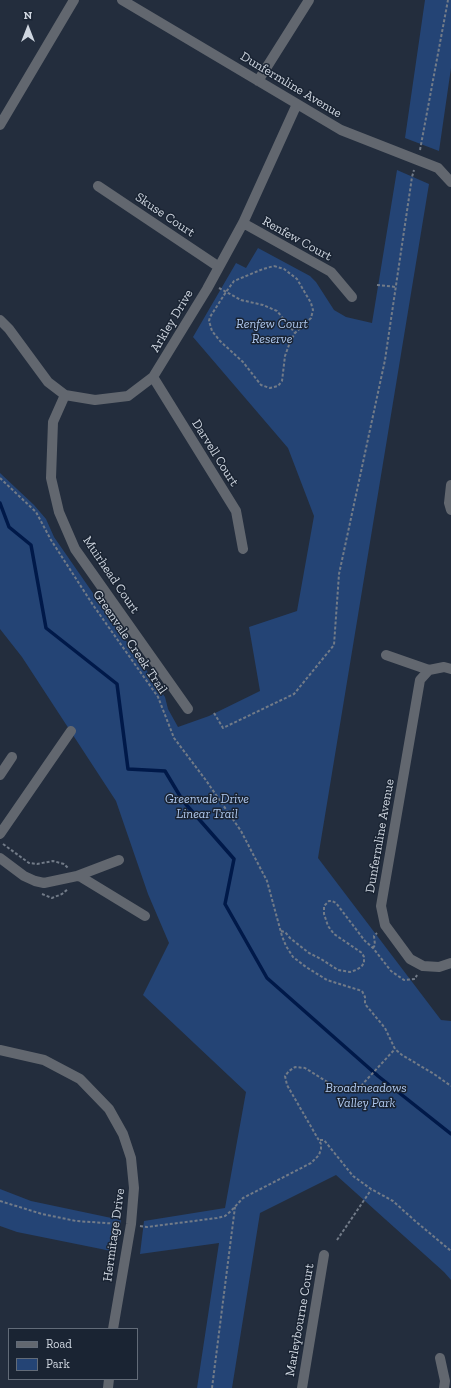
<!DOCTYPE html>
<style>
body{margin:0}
#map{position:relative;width:451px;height:1388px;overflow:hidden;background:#232d3d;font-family:"Zilla Slab",serif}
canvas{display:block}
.legend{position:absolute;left:8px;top:1328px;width:130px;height:52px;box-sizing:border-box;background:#1a2433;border:1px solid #626b78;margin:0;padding:5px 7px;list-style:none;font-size:12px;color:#cfd6e0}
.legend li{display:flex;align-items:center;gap:8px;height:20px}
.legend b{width:20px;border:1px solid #626b78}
.north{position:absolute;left:8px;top:8px;width:40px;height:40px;-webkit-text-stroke:3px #1a2433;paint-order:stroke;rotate:0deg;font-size:11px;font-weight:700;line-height:16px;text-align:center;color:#cfd6e0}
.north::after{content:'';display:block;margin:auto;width:14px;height:18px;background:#cfd6e0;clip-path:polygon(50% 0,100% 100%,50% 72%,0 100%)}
</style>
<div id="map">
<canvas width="451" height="1388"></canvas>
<ul class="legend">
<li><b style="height:5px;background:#62676f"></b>Road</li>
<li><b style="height:11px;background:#244475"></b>Park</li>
</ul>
<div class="north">N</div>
</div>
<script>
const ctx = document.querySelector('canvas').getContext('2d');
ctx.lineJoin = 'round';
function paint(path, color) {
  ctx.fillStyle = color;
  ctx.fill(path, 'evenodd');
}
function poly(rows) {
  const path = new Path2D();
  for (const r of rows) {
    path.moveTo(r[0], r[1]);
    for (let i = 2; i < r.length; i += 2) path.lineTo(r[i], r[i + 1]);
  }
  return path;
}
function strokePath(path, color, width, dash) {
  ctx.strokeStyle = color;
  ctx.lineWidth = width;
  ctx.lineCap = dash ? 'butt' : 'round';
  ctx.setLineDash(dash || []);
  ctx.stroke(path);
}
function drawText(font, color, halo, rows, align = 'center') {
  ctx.font = font + ' "Zilla Slab",serif';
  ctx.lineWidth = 3;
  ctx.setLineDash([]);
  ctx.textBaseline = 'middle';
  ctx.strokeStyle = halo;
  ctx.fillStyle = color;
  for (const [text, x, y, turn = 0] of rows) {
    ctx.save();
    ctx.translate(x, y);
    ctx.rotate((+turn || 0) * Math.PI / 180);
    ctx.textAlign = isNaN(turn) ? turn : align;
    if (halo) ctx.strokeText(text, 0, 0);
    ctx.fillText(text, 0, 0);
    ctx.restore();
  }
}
const green = poly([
 [425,0,451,0,451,68,439,151,405,138],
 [397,170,429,184,318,858,441,1020,451,1021,451,1280,444,1272,336,1175,260,1213,232,1388,197,1388,219,1243,140,1254,144,1221,225,1208,246,1092,143,995,169,943,148,894,116,801,22,657,0,629,0,473,34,505,46,519,54,537,165,697,168,709,178,727,209,716,260,691,249,627,297,611,314,516,288,448,193,337,236,263,246,268,258,248,310,276,316,282,334,310,346,317,372,323],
 [0,1189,31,1201,121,1220,116,1252,17,1232,0,1226]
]);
const stream = poly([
 [0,503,9,527,31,545,46,628,117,684,128,769,165,771,183,801,234,859,225,904,267,978,378,1076,451,1134]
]);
const path = poly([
 [420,150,448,0],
 [274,266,284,269,297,279,311,303,313,310,311,318,295,333,290,342,285,356,282,381,278,386,270,388,261,385,243,362,220,341,212,331,209,321,210,317,226,292,234,281,263,269,274,266],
 [377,285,396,287],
 [219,288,241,300,263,305,277,311,295,333],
 [0,478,36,512,51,540,93,605,158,697,174,738,205,779,241,831,267,881,282,936,286,946,293,957,306,967,327,980,362,991,365,997,365,1004,385,1028,395,1049,402,1055,434,1074,451,1086],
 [214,713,223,728,294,694,334,645,339,574,385,360,412,177,414,170],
 [3,844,29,863,37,864,53,861,64,864,68,868],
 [42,894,52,898,62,894,68,889],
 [281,931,285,932,290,938,309,953,321,959,338,970,350,972,356,970,361,967,364,963,364,957,362,953,334,934,328,926,324,914,324,906,329,901,332,901,336,903,365,941,373,948,391,971,404,980,415,979,417,975],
 [373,948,375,945,374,936,377,933],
 [320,1140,324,1140,353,1176,371,1189,393,1201,414,1220,451,1251],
 [0,1201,42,1214,76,1221,120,1224],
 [140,1226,147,1227,217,1218,225,1216,231,1211,243,1198,311,1163,319,1155,321,1149,321,1144,287,1085,285,1076,289,1071,295,1067,305,1068,337,1088,350,1091,359,1088,395,1049],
 [337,1240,371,1190],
 [212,1388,235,1207]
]);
const minor = poly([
 [122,0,341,130,438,168,451,182],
 [258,81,309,0],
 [0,125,74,0],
 [98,186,219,267],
 [243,223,331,272,352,297],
 [0,320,9,329,48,382,65,395,95,400,128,396,153,377,207,289,243,223,297,104],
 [153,377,236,511,243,549],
 [65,395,53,422,51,478,59,512,75,549,188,709],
 [451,485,449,503,451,510],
 [386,655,429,670,444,667,451,669],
 [429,670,420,680,381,906,385,925,410,959,423,966,439,967,451,963],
 [0,775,12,757],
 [0,834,71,731],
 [0,858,24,876,35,881,44,883,77,876,81,877,145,916],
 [77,876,119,860],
 [0,1050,44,1060,80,1079,109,1109,123,1134,131,1158,134,1188,131,1224,113,1329],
 [440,1358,445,1381,444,1388],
 [108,1388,109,1379],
 [302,1388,324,1255]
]);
const streetNames = [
 ["Dunfermline Avenue",291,85,31],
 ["Skuse Court",165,215,34],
 ["Renfew Court",297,239,29],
 ["Arkley Drive",172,321,-59],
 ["Darvell Court",215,453,58],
 ["Muirhead Court",111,575,56],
 ["Greenvale Creek Trail",130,642,56],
 ["Dunfermline Avenue",380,836,-80],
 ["Hermitage Drive",114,1235,-82],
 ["Marleybourne Court",300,1320,-80]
];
const parkNames = [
 ["Renfew Court",272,324],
 ["Reserve",272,339],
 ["Greenvale Drive",207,799],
 ["Linear Trail",207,814],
 ["Broadmeadows",366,1088],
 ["Valley Park",366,1103]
];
paint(green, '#244475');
strokePath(stream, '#001949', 3.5);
strokePath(path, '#727b88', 2, [3, 2]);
strokePath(minor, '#62676f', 10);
drawText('13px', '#cfd6e0', '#1a2433', streetNames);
drawText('italic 13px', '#aec7ed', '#1a2433', parkNames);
</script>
